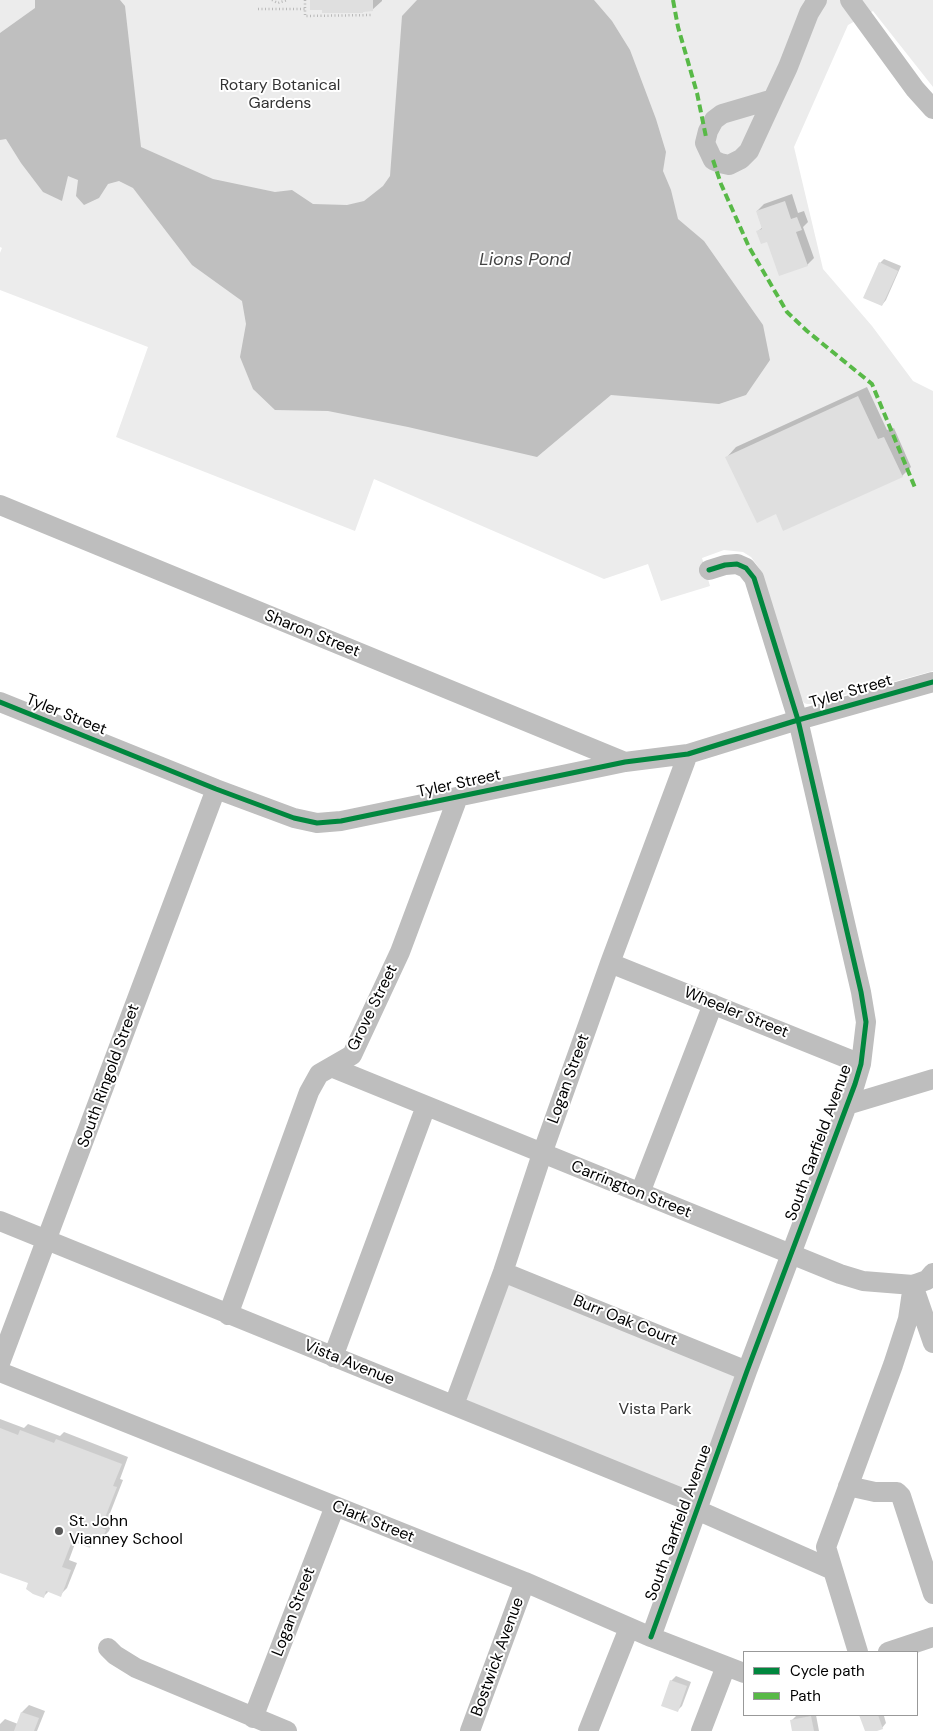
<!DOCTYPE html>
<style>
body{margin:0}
#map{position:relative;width:933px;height:1731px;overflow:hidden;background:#fff;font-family:"DM Sans",sans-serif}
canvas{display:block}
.legend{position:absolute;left:743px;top:1651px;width:175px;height:65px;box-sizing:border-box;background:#fff;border:1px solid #999;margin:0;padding:6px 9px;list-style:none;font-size:15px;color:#000}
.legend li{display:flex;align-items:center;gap:10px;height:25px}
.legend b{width:25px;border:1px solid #999}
</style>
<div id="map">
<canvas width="933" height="1731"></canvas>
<ul class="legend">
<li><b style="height:6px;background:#00873e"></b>Cycle path</li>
<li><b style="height:6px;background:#58b947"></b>Path</li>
</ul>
</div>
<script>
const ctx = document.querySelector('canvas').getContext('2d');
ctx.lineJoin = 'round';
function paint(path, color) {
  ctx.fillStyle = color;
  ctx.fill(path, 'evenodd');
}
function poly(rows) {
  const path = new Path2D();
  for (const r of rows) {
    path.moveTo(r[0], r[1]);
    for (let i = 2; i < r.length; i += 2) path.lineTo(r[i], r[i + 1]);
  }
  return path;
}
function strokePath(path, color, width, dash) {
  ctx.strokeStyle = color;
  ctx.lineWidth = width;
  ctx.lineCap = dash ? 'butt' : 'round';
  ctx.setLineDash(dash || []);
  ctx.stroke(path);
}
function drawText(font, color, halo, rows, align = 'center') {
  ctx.font = font + ' "DM Sans",sans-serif';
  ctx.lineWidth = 4;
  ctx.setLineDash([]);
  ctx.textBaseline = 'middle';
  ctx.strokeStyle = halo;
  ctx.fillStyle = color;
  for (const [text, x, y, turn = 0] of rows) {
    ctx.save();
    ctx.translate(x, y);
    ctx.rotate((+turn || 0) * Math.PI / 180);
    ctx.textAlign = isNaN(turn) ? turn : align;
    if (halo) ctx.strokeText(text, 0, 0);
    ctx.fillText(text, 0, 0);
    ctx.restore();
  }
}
const green = poly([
 [0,0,933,0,933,87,873,11,848,25,794,147,823,269,872,326,913,381,933,391,933,671,812,704,807,704,804,703,800,696,759,568,751,557,743,552,724,550,702,558,710,586,661,601,648,564,604,579,374,479,355,531,116,437,148,347,0,290,0,253,2,248,0,247],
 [503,1272,747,1371,699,1505,454,1405]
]);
const water = poly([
 [35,0,120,0,125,6,141,147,213,179,275,192,292,190,313,204,347,205,364,201,383,186,390,176,402,16,417,0,594,0,612,21,630,50,656,119,666,152,663,171,671,190,678,219,704,241,763,325,770,360,746,395,719,404,611,395,537,457,408,427,328,411,275,410,253,389,240,357,246,324,242,301,192,265,133,188,119,181,108,184,99,198,84,205,76,196,78,180,68,176,62,201,43,192,21,163,6,139,0,140,0,33,35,8]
]);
const shadow = poly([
 [311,0,382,0,382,1,372,10],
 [792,194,798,213,804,211,808,222,803,227,814,258,807,265,768,240,758,231,763,227,757,211,764,204],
 [884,259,901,266,886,300,882,305,880,263],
 [867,387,887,430,894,428,911,467,902,476,776,513,727,457,736,447],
 [0,1419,24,1428,28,1424,60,1436,64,1432,128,1457,120,1479,123,1480,107,1521,112,1523,109,1531,102,1538,98,1537,90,1546,76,1541,69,1560,77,1563,67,1588,60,1595,49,1591,43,1597,30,1583,0,1572],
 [676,1676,691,1682,682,1706,678,1710,671,1681],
 [29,1705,45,1711,37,1731,0,1731,0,1724,5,1719,18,1724,22,1712],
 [816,1715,819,1731,794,1731,792,1720,796,1716],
 [860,1715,885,1715,884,1716,886,1723,882,1728,874,1731,866,1731]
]);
const building = poly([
 [310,0,373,0,373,11,363,12,363,13,322,13,322,10,310,10],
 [785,201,791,219,797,217,802,230,796,232,808,266,779,276,767,242,761,244,756,231,762,229,756,211],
 [879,262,898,271,882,306,863,298],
 [858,396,878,439,884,437,903,477,783,531,776,514,757,523,725,457],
 [0,1428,18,1435,20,1430,54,1443,56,1439,122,1464,113,1486,117,1487,101,1528,106,1530,102,1540,94,1537,90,1548,72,1541,62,1567,71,1570,61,1597,46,1591,44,1598,33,1594,26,1589,28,1583,0,1573],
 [670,1680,687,1686,678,1712,661,1706],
 [21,1712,39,1718,34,1731,14,1731],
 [859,1715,878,1715,883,1729,877,1731,865,1731],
 [811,1716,814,1731,792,1731,790,1720]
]);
const path = poly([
 [272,0,278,3,287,0],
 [305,0,305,16,373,15],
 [258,9,305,9]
]);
const minor = poly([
 [850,0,915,89,933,109],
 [773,99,722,114,714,120,708,131,705,143,713,160,720,163,729,165,741,159,749,151,773,99,788,67,809,13,817,0],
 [0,505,625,762],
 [0,702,216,789,294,818,317,823,341,821,625,762,688,754,798,720,933,682],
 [610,963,861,1064],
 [331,1067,840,1274,863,1281,913,1285,927,1280,933,1273],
 [847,1105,933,1079],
 [640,1193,713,1004],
 [0,1221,699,1505],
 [503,1272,747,1371],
 [914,1288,933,1343],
 [228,1315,309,1092,319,1074,352,1055,400,952,458,797],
 [333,1357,426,1106],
 [0,1363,216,789],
 [0,1372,525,1582,651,1637,744,1673],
 [454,1405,503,1272,542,1154,610,963,688,754],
 [848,1486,875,1492,897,1492,901,1496,933,1594],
 [697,1510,833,1570],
 [651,1637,747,1371,855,1084,861,1064,866,1022,861,992,798,720,754,578,746,568,737,564,725,565,709,570],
 [108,1648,115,1655,136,1668,287,1731],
 [858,1652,826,1547,893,1365,908,1319,913,1285],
 [888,1652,933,1637],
 [253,1718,335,1506],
 [470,1731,525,1582],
 [588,1731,629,1628],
 [701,1731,726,1666]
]);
const quiet = poly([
 [673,0,678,27,697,93,706,137],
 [713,160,721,184,749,247,787,312,807,331,872,384,916,490]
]);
const cycleway = poly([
 [0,702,216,789,294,818,317,823,341,821,625,762,688,754,798,720,933,682],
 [651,1637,747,1371,855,1084,861,1064,866,1022,861,992,798,720,754,578,746,568,737,564,725,565,709,570]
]);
const markers = [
 [59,1531,5,"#595959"]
];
const parkNames = [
 ["Rotary Botanical",280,86],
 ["Gardens",280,104],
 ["Vista Park",655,1410]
];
const streetNames = [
 ["Sharon Street",312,634,22],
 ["Tyler Street",851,692,-16],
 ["Tyler Street",66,715,22],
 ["Tyler Street",459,784,-12],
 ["Grove Street",373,1008,-64],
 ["Wheeler Street",736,1013,22],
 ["South Ringold Street",109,1076,-70],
 ["Logan Street",569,1079,-70],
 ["South Garfield Avenue",819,1143,-70],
 ["Carrington Street",631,1190,22],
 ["Burr Oak Court",625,1321,22],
 ["Vista Avenue",349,1363,22],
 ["Clark Street",373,1522,22],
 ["South Garfield Avenue",679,1523,-70],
 ["Logan Street",294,1612,-69],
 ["Bostwick Avenue",498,1657,-70]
];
const poiNames = [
 ["St. John",69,1522],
 ["Vianney School",69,1540]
];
const waterNames = [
 ["Lions Pond",525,260]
];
paint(green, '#ececec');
paint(water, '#bfbfbf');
paint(shadow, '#0003');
paint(building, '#dfdfdf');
strokePath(path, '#b9b9b9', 2.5, [1, 2.5]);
strokePath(minor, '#bebebe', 20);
strokePath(quiet, '#58b947', 4, [8, 4]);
strokePath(cycleway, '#00873e', 5);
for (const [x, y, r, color] of markers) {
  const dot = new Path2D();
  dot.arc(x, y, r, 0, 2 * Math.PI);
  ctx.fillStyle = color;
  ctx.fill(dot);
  strokePath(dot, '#fff', 2);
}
drawText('16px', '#333', '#fff', parkNames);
drawText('16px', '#000', '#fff', streetNames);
drawText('16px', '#000', '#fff', poiNames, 'left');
drawText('italic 18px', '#444', '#fff', waterNames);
</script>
